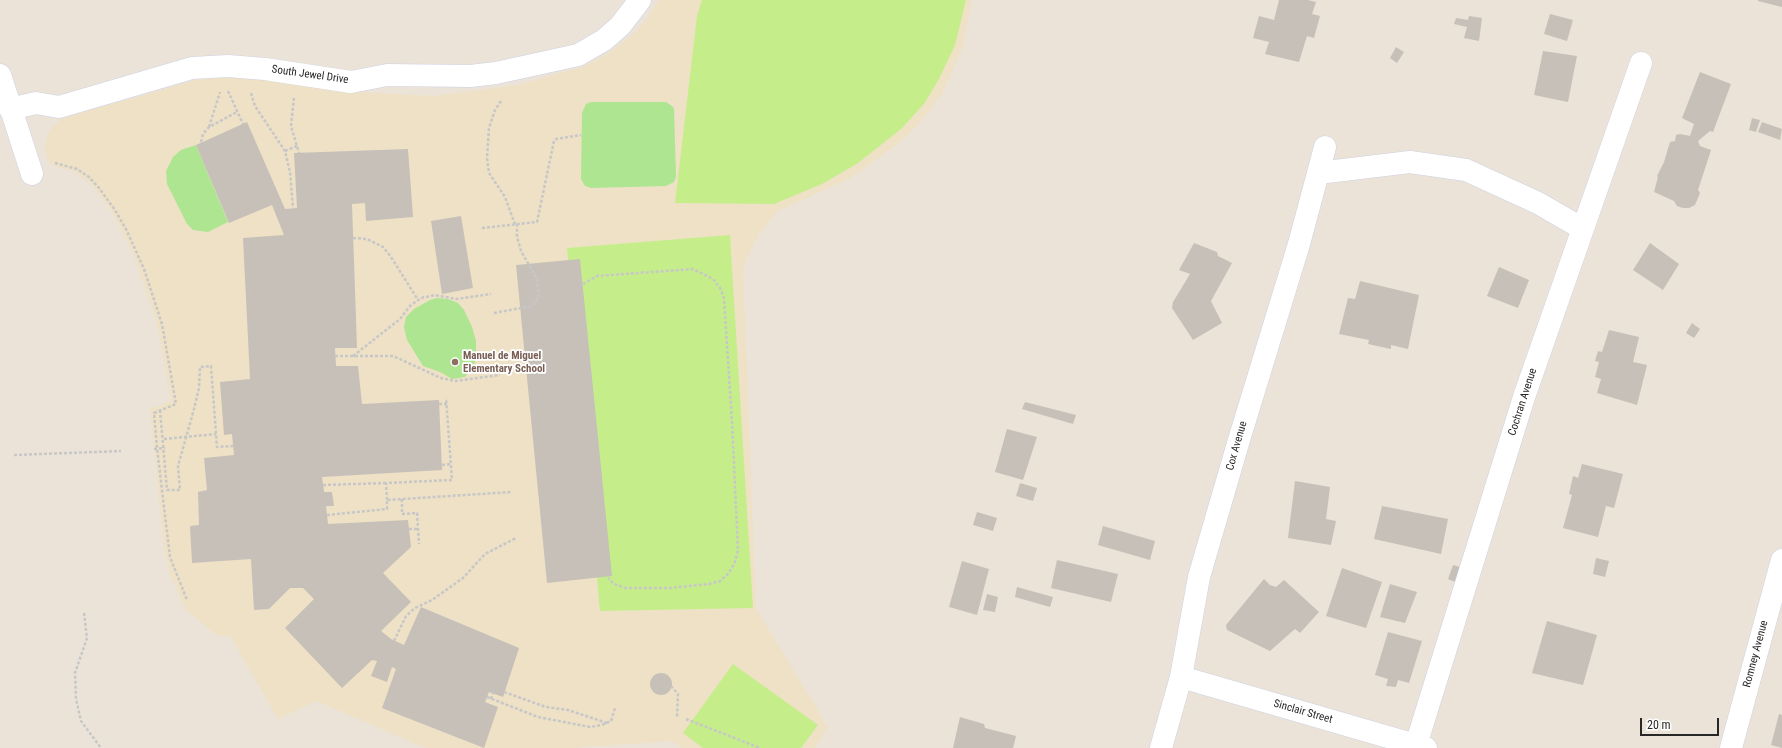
<!DOCTYPE html>
<style>
body{margin:0}
#map{position:relative;width:1782px;height:748px;overflow:hidden;background:#ebe3d8;font-family:"Roboto Condensed",sans-serif}
canvas{display:block}
.scale{position:absolute;left:1640px;top:718px;width:79px;height:18px;box-sizing:border-box;border:2px solid #272727;border-top:0;padding-left:5px;font-size:12px;line-height:14px;white-space:nowrap;color:#272727;-webkit-text-stroke:3px #fff;paint-order:stroke}
</style>
<div id="map">
<canvas width="1782" height="748"></canvas>
<div class="scale">20 m</div>
</div>
<script>
const ctx = document.querySelector('canvas').getContext('2d');
ctx.lineJoin = 'round';
function paint(path, color) {
  ctx.fillStyle = color;
  ctx.fill(path, 'evenodd');
}
function poly(rows) {
  const path = new Path2D();
  for (const r of rows) {
    if (r.length === 3) {
      path.moveTo(r[0] + r[2], r[1]);
      path.arc(r[0], r[1], r[2], 0, 2 * Math.PI);
      continue;
    }
    path.moveTo(r[0], r[1]);
    for (let i = 2; i < r.length; i += 2) path.lineTo(r[i], r[i + 1]);
  }
  return path;
}
function strokePath(path, color, width, dash) {
  ctx.strokeStyle = color;
  ctx.lineWidth = width;
  ctx.lineCap = dash ? 'butt' : 'round';
  ctx.setLineDash(dash || []);
  ctx.stroke(path);
}
function drawText(font, color, halo, rows, align = 'center') {
  ctx.font = font + ' "Roboto Condensed",sans-serif';
  ctx.lineWidth = 3.5;
  ctx.setLineDash([]);
  ctx.textBaseline = 'middle';
  ctx.strokeStyle = halo;
  ctx.fillStyle = color;
  for (const [text, x, y, turn = 0] of rows) {
    ctx.save();
    ctx.translate(x, y);
    ctx.rotate((+turn || 0) * Math.PI / 180);
    ctx.textAlign = isNaN(turn) ? turn : align;
    if (halo) ctx.strokeText(text, 0, 0);
    ctx.fillText(text, 0, 0);
    ctx.restore();
  }
}
const education = poly([
 [659,0,972,0,962,49,942,94,918,125,896,145,851,178,778,211,758,235,743,267,756,608,828,727,815,748,682,748,672,741,573,748,425,748,317,701,278,719,231,637,216,635,186,610,170,575,164,549,150,409,171,401,157,323,134,256,112,212,92,185,80,176,74,171,53,166,47,158,45,149,47,135,53,126,63,118,196,80,225,77,279,81,336,91,433,96,518,85,582,67,603,57,635,33,647,19]
]);
const green = poly([
 [591,102,666,102,672,106,674,109,676,177,674,182,666,186,591,188,585,186,581,179,582,113,586,104],
 [196,145,228,222,208,232,193,230,187,224,167,184,166,171,173,157,181,150],
 [437,298,448,299,458,303,464,310,472,327,476,341,476,358,474,366,465,377,452,379,440,372,423,366,407,340,404,327,406,317,414,309,430,300]
]);
const pitch = poly([
 [702,0,966,0,955,45,939,79,924,104,901,129,858,163,822,184,774,204,675,203,697,16],
 [730,235,753,608,600,611,567,248],
 [733,664,818,725,801,748,703,748,683,733]
]);
const building = poly([
 [1279,0,1308,0,1316,2,1312,14,1320,16,1314,38,1307,36,1299,62,1265,54,1269,42,1253,38,1259,16,1274,20],
 [1758,0,1782,0,1782,7,1758,1],
 [1550,14,1573,20,1567,41,1544,34],
 [1469,16,1482,18,1479,41,1464,38,1467,27,1454,24,1456,18,1468,20],
 [1396,47,1404,52,1397,63,1390,58],
 [1543,51,1577,56,1568,102,1534,95],
 [1700,72,1731,84,1713,132,1710,131,1698,141,1700,146,1711,150,1698,190,1700,193,1695,205,1689,208,1683,208,1677,206,1674,201,1654,192,1658,177,1657,176,1664,162,1670,142,1675,141,1676,135,1680,134,1690,136,1694,124,1682,118],
 [1752,118,1760,120,1756,132,1749,130],
 [247,122,285,209,297,208,294,153,408,149,413,217,366,221,365,203,352,204,357,348,335,348,336,366,358,366,362,404,439,400,442,470,322,477,324,492,332,492,334,506,326,506,328,524,408,520,411,547,383,573,411,602,381,631,391,639,404,645,421,607,519,648,503,697,489,692,485,702,498,707,484,748,382,708,396,669,392,667,387,682,371,676,377,661,372,660,342,688,285,628,314,599,303,588,290,588,269,609,254,610,251,559,192,563,190,526,199,525,198,492,207,490,204,458,234,455,232,434,224,435,220,382,250,379,243,238,284,235,272,205,229,223,196,145],
 [1762,122,1782,129,1780,140,1758,132],
 [461,216,473,288,442,294,431,221],
 [1194,243,1217,252,1218,256,1232,263,1211,301,1222,323,1193,340,1172,308,1173,302,1190,274,1179,270],
 [1650,243,1679,264,1663,290,1633,270],
 [580,259,612,576,547,583,516,265],
 [1499,267,1529,280,1518,308,1487,296],
 [1360,281,1419,295,1408,349,1391,345,1391,349,1368,344,1369,340,1339,334,1348,298,1355,299],
 [1692,323,1700,329,1694,338,1686,333],
 [1609,330,1639,337,1633,362,1647,365,1637,405,1597,393,1601,379,1595,377,1599,362,1595,361,1598,351,1602,352],
 [1025,402,1076,415,1073,424,1022,409],
 [1007,429,1037,437,1023,480,995,472],
 [1582,464,1623,474,1614,508,1606,506,1598,537,1563,528,1572,495,1569,494,1573,476,1578,478],
 [1295,481,1330,487,1326,519,1336,521,1331,545,1288,538],
 [1020,483,1037,488,1033,501,1016,496],
 [1382,506,1448,519,1441,554,1374,539],
 [977,512,997,518,993,531,973,525],
 [1103,526,1155,541,1150,560,1098,545],
 [1596,558,1609,561,1605,577,1593,574],
 [1057,560,1118,574,1111,602,1051,588],
 [962,561,989,569,977,615,949,607],
 [1453,565,1460,567,1455,582,1448,579],
 [1342,568,1382,582,1366,628,1326,616],
 [1264,579,1270,585,1276,587,1284,580,1319,612,1300,633,1295,629,1270,651,1227,630,1226,625],
 [1390,584,1417,592,1405,623,1380,617],
 [1017,587,1053,597,1050,607,1015,597],
 [987,594,998,597,995,612,983,610],
 [1547,621,1597,635,1583,685,1532,673],
 [1388,632,1422,641,1409,683,1398,680,1396,687,1386,686,1388,679,1375,675],
 [661,684,11],
 [1779,714,1782,715,1782,748,1771,745],
 [960,717,984,724,985,728,1016,736,1013,748,953,748]
]);
const path = poly([
 [228,91,243,124],
 [251,93,255,106,285,151,290,172,293,208],
 [294,98,291,126,299,153],
 [501,101,495,110,489,128,487,158,489,173,505,197,515,224],
 [209,127,220,92],
 [201,142,203,134,209,127,237,112],
 [285,151,297,146],
 [55,163,77,169,89,177,99,188,115,210,127,231,144,269,162,324,176,404,154,413,157,448,170,557,187,600],
 [482,228,537,222,554,141,556,139,581,135],
 [353,238,367,239,383,247,391,257,418,300],
 [583,284,597,276,693,269,713,279,720,288,724,298,732,422,738,550,735,562,729,573,720,581,709,584,668,588,626,588,614,584,608,578],
 [494,313,532,306,539,296,537,279,521,251,517,237,517,224],
 [335,356,393,356,441,378,455,381,500,375],
 [353,356,400,319,410,306,421,298,435,295,456,299,491,294],
 [439,404,447,404],
 [160,410,167,490,180,490,178,466,194,409,199,388,200,367,211,366,217,447,233,446],
 [164,439,216,434],
 [154,449,165,448],
 [14,455,121,451],
 [442,465,451,464],
 [323,485,386,483],
 [402,499,402,514,417,513,419,544],
 [387,500,386,483,452,480,446,398],
 [327,515,387,509,387,500,512,492],
 [409,529,418,529],
 [84,613,87,638,75,673,76,699,81,721,101,748],
 [394,641,406,616,415,608,432,600,463,578,485,554,516,538],
 [671,686,678,694,677,717],
 [504,692,546,707,568,710,607,723],
 [487,697,538,717,590,727,602,725,611,721,615,708],
 [491,699,494,689],
 [686,719,760,748]
]);
const street = poly([
 [0,75,32,174],
 [10,109,36,103,59,107,192,68,228,66,265,69,351,82,387,75,470,76,496,73,578,55,604,40,620,26,640,0],
 [1318,173,1410,162,1466,170,1538,203,1583,229],
 [1181,677,1426,748],
 [1416,745,1524,397,1641,63],
 [1161,748,1181,677,1199,577,1239,440,1299,244,1325,147],
 [1731,748,1782,560]
]);
const markers = [
 [455,362,4,"#8d6e63"]
];
const streetNames = [
 ["South Jewel Drive",310,75,8],
 ["Cochran Avenue",1523,402,-72],
 ["Cox Avenue",1237,446,-74],
 ["Romney Avenue",1756,654,-75],
 ["Sinclair Street",1303,712,16]
];
const educationNames = [
 ["Manuel de Miguel",463,356],
 ["Elementary School",463,369]
];
paint(education, '#eee1c6');
paint(green, '#aee591');
paint(pitch, '#c5ee8b');
paint(building, '#c6c0b8');
strokePath(street, '#cdd1e2', 23);
strokePath(path, '#c7c7c7', 2.5, [3, 2]);
strokePath(street, '#fff', 22);
for (const [x, y, r, color] of markers) {
  const dot = new Path2D();
  dot.arc(x, y, r, 0, 2 * Math.PI);
  ctx.fillStyle = color;
  ctx.fill(dot);
  strokePath(dot, '#fff', 1.5);
}
drawText('11px', '#272727', '#fff', streetNames);
drawText('bold 11px', '#785e54', '#fff', educationNames, 'left');
</script>
